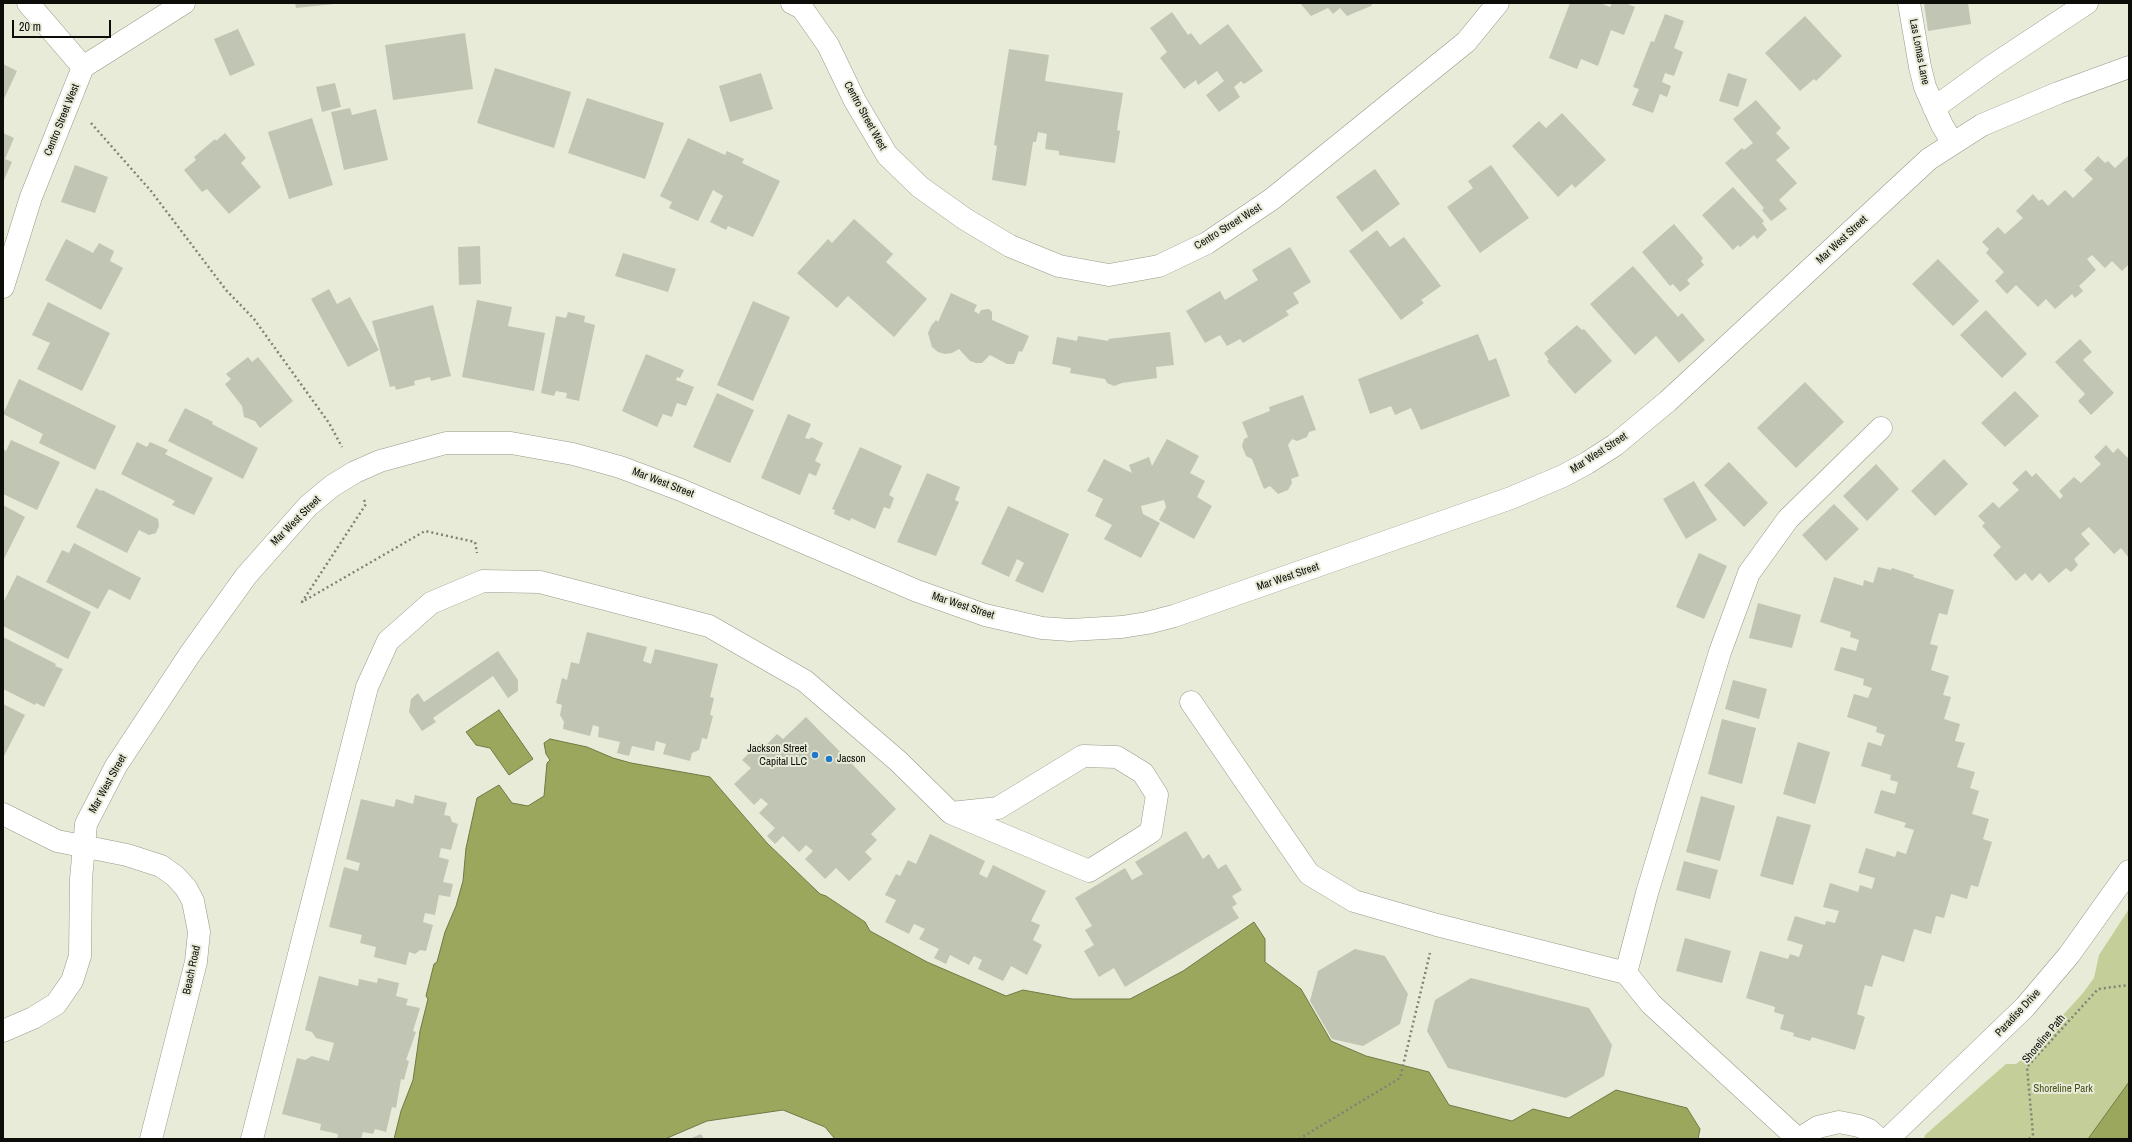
<!DOCTYPE html>
<style>
body{margin:0}
#map{position:relative;width:2132px;height:1142px;overflow:hidden;background:#e7ebd8;font-family:"Archivo Narrow",sans-serif}
canvas{display:block}
.frame{position:absolute;inset:0;border:4px solid #0c0d08;pointer-events:none}
.scale{position:absolute;left:12px;top:20px;width:99px;height:18px;box-sizing:border-box;border:2px solid #0c0d08;border-top:0;padding-left:5px;font-size:12px;line-height:14px;white-space:nowrap;color:#0c0d08;-webkit-text-stroke:3px #e7ebd8;paint-order:stroke}
</style>
<div id="map">
<canvas width="2132" height="1142"></canvas>
<div class="frame"></div>
<div class="scale">20 m</div>
</div>
<script>
const ctx = document.querySelector('canvas').getContext('2d');
ctx.lineJoin = 'round';
function paint(path, color) {
  ctx.fillStyle = color;
  ctx.fill(path, 'evenodd');
}
function poly(rows) {
  const path = new Path2D();
  for (const r of rows) {
    path.moveTo(r[0], r[1]);
    for (let i = 2; i < r.length; i += 2) path.lineTo(r[i], r[i + 1]);
  }
  return path;
}
function strokePath(path, color, width, dash) {
  ctx.strokeStyle = color;
  ctx.lineWidth = width;
  ctx.lineCap = dash ? 'butt' : 'round';
  ctx.setLineDash(dash || []);
  ctx.stroke(path);
}
function drawText(font, color, halo, rows, align = 'center') {
  ctx.font = font + ' "Archivo Narrow",sans-serif';
  ctx.lineWidth = 4;
  ctx.setLineDash([]);
  ctx.textBaseline = 'middle';
  ctx.strokeStyle = halo;
  ctx.fillStyle = color;
  for (const [text, x, y, turn = 0] of rows) {
    ctx.save();
    ctx.translate(x, y);
    ctx.rotate((+turn || 0) * Math.PI / 180);
    ctx.textAlign = isNaN(turn) ? turn : align;
    if (halo) ctx.strokeText(text, 0, 0);
    ctx.fillText(text, 0, 0);
    ctx.restore();
  }
}
const green = poly([
 [2129,909,2129,1082,2088,1139,1924,1139,1925,1135,2006,1064,2016,1064,2026,1056,2083,993,2094,978,2099,955]
]);
const water = poly([
 [499,710,533,759,509,775,490,748,476,745,466,732,499,710],
 [550,739,587,747,613,758,631,763,710,777,767,843,820,894,826,896,865,922,870,931,927,962,1006,996,1023,990,1072,999,1130,999,1183,971,1254,922,1265,939,1265,962,1301,989,1331,1041,1366,1056,1429,1072,1449,1105,1512,1121,1533,1109,1569,1118,1616,1090,1687,1108,1700,1129,1698,1139,835,1139,825,1127,783,1110,707,1121,665,1139,394,1139,401,1111,413,1080,420,1031,428,999,426,996,434,964,437,962,445,932,456,906,463,881,466,848,477,798,499,785,512,803,528,806,544,796,547,763,550,760,546,754,544,743,550,739],
 [2129,1082,2129,1139,2088,1139,2129,1082]
]);
const building = poly([
 [295,3,334,3,334,4,296,8],
 [1300,3,1373,3,1371,6,1347,16,1340,8,1333,14,1328,8,1311,16],
 [1570,3,1600,3,1610,7,1612,3,1625,3,1635,7,1624,35,1611,30,1598,66,1581,59,1577,69,1549,58],
 [1924,3,1968,3,1971,24,1928,31],
 [1172,12,1188,35,1191,33,1200,45,1228,24,1263,71,1244,84,1241,81,1234,87,1240,97,1219,112,1206,95,1224,81,1217,71,1198,85,1196,80,1184,89,1160,58,1167,52,1150,28],
 [1665,14,1684,21,1674,48,1683,52,1674,76,1665,73,1662,82,1671,86,1667,97,1660,94,1653,113,1632,105,1639,89,1633,87,1651,41,1654,42],
 [1805,16,1842,56,1816,81,1814,79,1800,91,1765,53],
 [238,29,255,65,230,76,214,39],
 [465,33,473,89,393,100,385,45],
 [1009,49,1049,55,1045,81,1123,93,1117,130,1120,131,1115,163,1059,155,1059,151,1045,149,1047,134,1038,132,1036,142,1033,142,1026,186,992,180,997,146,994,145],
 [3,64,17,71,3,101],
 [495,68,571,92,554,148,477,123],
 [761,73,773,109,730,122,719,86],
 [1728,73,1747,79,1738,107,1719,101],
 [335,83,341,107,322,112,316,87],
 [587,98,664,123,645,179,568,153],
 [1756,100,1781,128,1776,133,1790,148,1776,160,1797,183,1779,200,1787,209,1771,221,1762,210,1764,208,1725,163,1742,148,1744,150,1753,143,1733,119],
 [350,108,352,115,376,109,388,160,344,170,331,112],
 [1562,113,1606,160,1575,188,1572,184,1558,197,1512,146,1539,121,1546,128],
 [312,118,333,185,289,199,268,132],
 [3,133,14,138,5,159,12,162,3,182],
 [225,133,246,158,241,163,261,187,229,214,207,189,202,192,184,170,196,160,194,157,215,139,216,141],
 [688,138,725,155,727,151,744,159,742,163,780,181,753,237,728,226,726,230,710,222,723,196,713,190,698,221,669,208,672,202,660,196],
 [2129,155,2129,264,2122,271,2112,261,2105,268,2092,255,2087,259,2096,270,2079,286,2083,291,2075,298,2072,294,2055,309,2046,299,2038,307,2016,285,2007,294,1995,281,2004,272,1986,253,1989,249,1982,242,1998,227,2005,234,2023,218,2016,211,2033,194,2039,201,2042,199,2048,206,2065,190,2073,198,2093,179,2084,170,2098,156,2105,163,2108,161,2115,168],
 [75,165,108,177,95,213,61,202],
 [1491,165,1529,218,1480,253,1447,207,1473,188,1468,181],
 [1375,169,1400,204,1362,232,1336,197],
 [1733,187,1764,221,1762,223,1767,230,1757,239,1754,235,1740,247,1738,245,1733,250,1702,215],
 [854,219,893,254,886,262,927,299,894,337,848,296,837,308,797,273,828,239,832,243],
 [1674,224,1703,258,1701,261,1704,265,1687,280,1690,284,1680,292,1673,284,1670,286,1642,252],
 [1377,230,1390,247,1404,237,1441,286,1421,300,1424,303,1401,320,1349,251],
 [66,239,93,253,99,243,114,251,110,261,123,268,101,310,45,280],
 [480,246,481,284,459,285,458,247],
 [1290,247,1311,282,1293,293,1299,303,1286,311,1289,315,1243,343,1240,339,1227,346,1220,335,1205,343,1186,311,1220,291,1225,300,1258,280,1252,270],
 [623,253,676,269,668,292,615,276],
 [1938,259,1979,301,1953,326,1912,284],
 [1633,266,1678,317,1682,313,1705,340,1679,363,1656,336,1635,355,1590,304],
 [329,289,337,304,350,297,379,350,348,367,311,299],
 [951,293,977,305,974,311,979,314,981,310,989,309,992,312,992,320,1029,336,1022,352,1019,351,1014,364,1007,364,990,355,982,363,976,363,970,361,959,349,952,353,945,354,938,352,932,347,928,333,931,326,936,320,938,322],
 [477,300,512,307,508,326,545,333,534,391,462,377],
 [753,301,790,317,753,401,717,385],
 [48,302,110,333,82,391,37,369,50,343,32,335],
 [433,305,451,376,431,381,430,377,414,381,415,385,396,390,395,386,390,387,372,321],
 [1986,310,2027,354,2002,378,1960,335],
 [568,312,585,316,584,322,595,325,579,401,566,398,567,393,556,391,554,396,541,393,556,316,566,318],
 [1577,325,1582,330,1584,329,1612,361,1575,394,1547,361,1549,360,1544,353],
 [1170,332,1174,365,1156,367,1157,378,1122,383,1114,386,1107,383,1105,379,1070,373,1071,368,1052,364,1057,337,1077,341,1078,336,1109,341,1108,339],
 [1478,334,1489,361,1496,358,1510,396,1421,430,1411,408,1395,415,1391,406,1370,414,1358,379],
 [2080,339,2092,352,2083,360,2114,393,2091,415,2078,401,2085,394,2055,362],
 [646,354,684,370,680,378,677,377,676,380,694,387,686,406,677,403,672,417,663,414,657,427,622,411],
 [248,357,252,362,258,357,293,401,260,428,255,421,244,417,242,406,225,384,231,379,226,374],
 [19,379,116,426,95,470,39,443,43,434,3,414],
 [1805,382,1844,422,1796,468,1757,428],
 [2015,391,2039,416,2005,447,1981,423],
 [717,393,754,410,730,463,693,447],
 [1303,395,1316,430,1309,432,1307,437,1297,441,1292,439,1288,445,1299,476,1291,479,1292,483,1288,490,1278,494,1270,486,1264,489,1252,459,1246,456,1242,446,1244,439,1248,437,1242,422,1270,411,1269,407],
 [185,408,213,422,212,424,258,448,243,479,168,441],
 [788,414,811,424,805,438,810,439,811,437,823,443,815,461,821,464,816,476,809,473,800,495,761,478],
 [1167,439,1199,456,1190,473,1205,481,1197,497,1212,506,1194,539,1159,520,1166,507,1164,500,1141,506,1143,514,1160,523,1141,558,1104,539,1112,525,1095,516,1103,499,1087,491,1104,459,1132,473,1129,465,1149,457,1152,466],
 [11,440,60,462,37,510,3,494,3,449,6,451],
 [137,442,147,447,150,442,168,450,165,454,213,478,194,515,172,505,175,501,121,474],
 [2106,445,2113,453,2118,448,2128,458,2129,457,2129,558,2121,548,2114,554,2089,527,2081,534,2090,544,2074,559,2078,565,2071,572,2066,568,2049,583,2040,573,2032,581,2025,573,2016,581,1993,555,2001,547,1982,526,1985,523,1978,516,1993,502,1999,508,2019,490,2012,483,2026,470,2032,477,2036,473,2060,499,2063,496,2059,491,2074,477,2081,483,2101,464,2094,457],
 [860,447,902,466,889,495,894,498,890,509,884,507,875,529,851,518,850,521,834,514,835,510,832,509],
 [1944,459,1968,484,1935,516,1911,491],
 [1729,462,1768,503,1744,527,1704,485],
 [1876,464,1899,489,1867,521,1843,496],
 [927,473,960,487,955,500,959,502,936,556,897,542],
 [1694,481,1717,520,1686,539,1663,499],
 [96,488,101,491,102,490,158,519,159,526,156,533,149,535,139,530,127,553,76,527],
 [1834,504,1859,529,1826,561,1802,535],
 [3,505,25,517,3,561],
 [1008,506,1069,534,1043,593,1015,581,1024,563,1017,559,1009,577,981,564],
 [74,543,141,578,130,600,109,589,98,609,46,582,62,550,69,553],
 [1699,553,1727,566,1704,619,1676,607],
 [1878,567,1891,570,1892,568,1914,575,1913,577,1954,590,1947,615,1939,613,1930,644,1938,646,1931,670,1949,676,1943,695,1951,697,1944,719,1960,724,1955,741,1965,743,1957,767,1975,772,1970,788,1979,791,1972,814,1989,819,1983,839,1992,842,1978,887,1971,885,1967,899,1951,894,1944,918,1936,916,1931,934,1914,929,1904,962,1882,955,1872,987,1865,985,1857,1014,1865,1017,1855,1050,1812,1037,1810,1041,1793,1036,1794,1033,1780,1029,1784,1015,1774,1012,1775,1007,1746,998,1760,951,1788,959,1790,954,1799,957,1803,945,1787,940,1795,916,1825,925,1826,921,1835,923,1839,911,1823,907,1830,883,1858,892,1860,885,1872,889,1875,878,1858,873,1866,848,1895,857,1897,851,1906,854,1914,830,1904,827,1906,823,1874,813,1881,790,1895,794,1898,782,1890,780,1891,775,1861,766,1868,742,1881,746,1885,735,1876,732,1877,727,1847,717,1854,694,1868,698,1872,688,1863,685,1864,679,1834,670,1841,647,1856,651,1859,640,1850,637,1851,632,1820,622,1834,577,1863,586,1864,580,1873,583],
 [17,575,91,612,68,659,3,626,3,603],
 [1758,603,1801,615,1792,648,1749,638],
 [587,632,647,647,643,661,651,664,655,649,718,664,710,697,714,698,710,715,713,716,707,739,702,738,699,750,692,753,690,761,663,754,666,744,656,741,654,751,632,746,629,756,617,753,620,742,598,737,599,727,593,725,590,736,563,729,564,722,560,715,562,705,556,703,562,678,567,680,571,662,579,664],
 [3,637,56,664,55,666,63,669,44,707,36,703,35,705,3,689],
 [498,651,518,680,518,691,508,698,493,676,433,718,436,722,422,731,409,712,411,699,418,693,424,702],
 [1733,680,1767,689,1759,719,1725,709],
 [3,704,25,715,3,758],
 [806,717,896,809,871,834,877,840,865,852,872,859,849,881,836,868,825,879,805,859,813,851,806,845,799,852,783,836,775,844,767,836,775,828,759,813,768,804,761,798,754,805,734,784,751,768,742,760,761,742,765,746,777,734,783,739],
 [1722,719,1756,728,1742,784,1708,774],
 [1798,742,1830,752,1815,804,1783,794],
 [415,795,447,803,444,815,450,816,452,822,458,824,451,850,441,848,439,857,449,860,443,882,453,884,450,897,439,895,435,915,425,913,423,922,433,925,426,951,420,950,415,954,409,952,406,965,374,957,376,947,360,943,362,935,329,927,344,867,358,871,360,863,346,859,361,799,394,807,396,799,413,804],
 [1701,796,1735,806,1720,861,1686,852],
 [1777,816,1811,825,1793,885,1760,876],
 [1186,831,1203,859,1209,854,1218,869,1226,864,1242,890,1232,896,1237,904,1232,907,1239,918,1125,987,1114,968,1099,977,1084,951,1094,945,1085,930,1092,926,1075,898,1125,868,1132,880,1143,874,1135,862],
 [930,834,985,861,979,874,987,878,993,865,1046,891,1031,921,1040,925,1033,940,1042,945,1027,975,1011,966,1003,981,978,969,982,960,974,956,969,965,950,955,946,964,934,958,939,949,919,939,925,929,914,924,909,934,885,922,896,900,885,895,896,874,900,876,908,860,916,864],
 [1684,861,1718,870,1710,899,1676,890],
 [1685,938,1731,951,1722,983,1676,971],
 [1355,949,1385,956,1408,994,1400,1024,1363,1046,1332,1039,1310,1001,1318,971],
 [319,976,358,986,359,979,377,983,378,978,399,983,396,996,408,999,406,1005,420,1008,413,1031,416,1032,406,1060,409,1061,404,1080,401,1079,396,1108,392,1107,386,1132,375,1129,373,1134,363,1132,361,1139,337,1139,338,1134,320,1130,321,1124,282,1114,297,1058,305,1060,312,1056,329,1061,334,1043,316,1038,312,1032,305,1030],
 [1471,978,1589,1008,1612,1045,1604,1076,1566,1098,1448,1068,1427,1031,1435,1000],
 [701,1134,704,1139,689,1139]
]);
const path = poly([
 [91,123,151,191,226,290,254,319,329,423,342,447],
 [364,500,366,504,302,602,425,531,475,542,477,553],
 [1299,1139,1400,1078,1430,953],
 [2029,1139,2033,1134,2027,1067,2098,989,2129,985]
]);
const minor = poly([
 [28,3,83,67],
 [792,3,802,8,828,45,855,101,887,155,920,187,965,219,1010,246,1059,266,1109,275,1159,266,1207,243,1272,199,1466,42,1498,3],
 [1909,3,1920,67,1925,87,1942,125,1952,142],
 [1934,108,1992,66,2087,3],
 [3,287,31,197,83,67,184,3],
 [1191,702,1309,874,1354,901,1437,925,1626,973,1651,1004,1798,1139],
 [3,814,57,841,127,855,161,866,175,876,186,888,193,901,199,932,196,962,151,1139],
 [1626,973,1647,893,1720,652,1749,573,1788,519,1881,428],
 [3,1031,33,1018,56,1004,72,981,80,956,81,879,86,824,116,766,190,654,246,576,308,506,332,486,355,472,380,461,446,443,511,443,573,454,620,467,681,490,917,591,985,615,1042,628,1070,630,1122,627,1147,623,1174,616,1511,498,1563,476,1587,463,1615,445,1668,401,1929,159,1982,125,2058,93,2129,67],
 [252,1139,367,687,388,641,431,603,483,581,540,582,709,626,805,681,898,761,951,813,1089,871,1151,832,1157,795,1143,773,1117,757,1083,756,998,808,951,813],
 [1799,1139,1818,1127,1839,1122,1859,1126,1869,1130,1879,1139],
 [1888,1139,2025,1007,2069,955,2129,871]
]);
const markers = [
 [815,755,4,"#2078c6"],
 [829,759,4,"#2078c6"]
];
const streetNames = [
 ["Las Lomas Lane",1919,52,79],
 ["Centro Street West",865,116,61],
 ["Centro Street West",62,120,-68],
 ["Centro Street West",1228,227,-32],
 ["Mar West Street",1842,240,-43],
 ["Mar West Street",1599,453,-33],
 ["Mar West Street",663,483,21],
 ["Mar West Street",296,521,-45],
 ["Mar West Street",1288,577,-19],
 ["Mar West Street",963,606,18],
 ["Mar West Street",108,784,-61],
 ["Beach Road",192,970,-78],
 ["Paradise Drive",2018,1013,-47],
 ["Shoreline Path",2044,1039,-50]
];
const poiNames = [
 ["Jackson Street",807,749],
 ["Capital LLC",807,762],
 ["Jacson",837,759,"left"]
];
const parkNames = [
 ["Shoreline Park",2063,1089]
];
paint(green, '#c4ce99');
paint(water, '#9ba75d');
strokePath(water, '#707944', 1);
paint(building, '#c1c5b3');
strokePath(minor, '#979a89', 23);
strokePath(path, '#808276', 2.5, [2, 3]);
strokePath(minor, '#fff', 22);
for (const [x, y, r, color] of markers) {
  const dot = new Path2D();
  dot.arc(x, y, r, 0, 2 * Math.PI);
  ctx.fillStyle = color;
  ctx.fill(dot);
  strokePath(dot, '#e7ebd8', 1.5);
}
drawText('11px', '#0c0d08', '#e7ebd8', streetNames);
drawText('11px', '#0c0d08', '#e7ebd8', poiNames, 'right');
drawText('11px', '#49511a', '#e7ebd8', parkNames);
</script>
